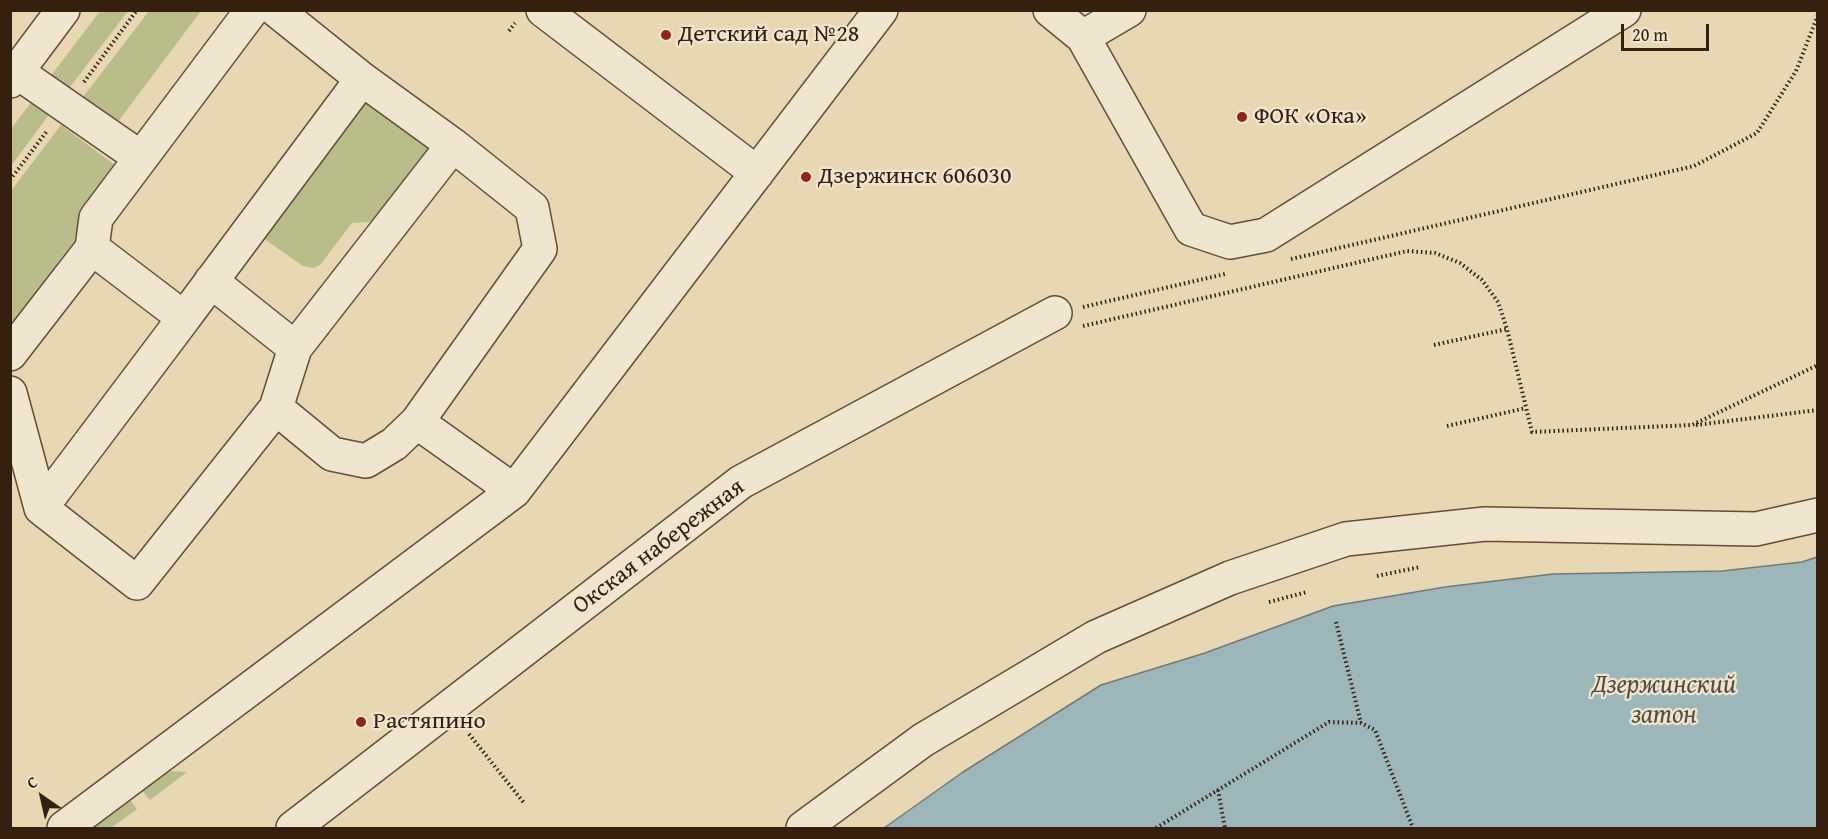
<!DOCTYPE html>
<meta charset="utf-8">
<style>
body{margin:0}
#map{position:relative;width:1828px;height:839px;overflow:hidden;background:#e8d7b3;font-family:"Gentium Book Plus",serif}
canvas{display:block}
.frame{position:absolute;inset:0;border:12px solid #35200f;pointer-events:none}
.north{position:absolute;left:12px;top:767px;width:60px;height:60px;-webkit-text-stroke:4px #f0e5ce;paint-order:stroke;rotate:326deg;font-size:16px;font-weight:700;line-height:24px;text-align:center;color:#35200f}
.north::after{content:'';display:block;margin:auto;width:21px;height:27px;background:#35200f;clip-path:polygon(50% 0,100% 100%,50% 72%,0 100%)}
.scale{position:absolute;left:1621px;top:24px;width:88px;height:27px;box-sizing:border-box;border:3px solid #35200f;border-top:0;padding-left:8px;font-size:18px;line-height:21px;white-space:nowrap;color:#35200f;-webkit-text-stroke:4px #f0e5ce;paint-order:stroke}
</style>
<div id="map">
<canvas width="1828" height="839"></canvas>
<div class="frame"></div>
<div class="north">С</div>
<div class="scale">20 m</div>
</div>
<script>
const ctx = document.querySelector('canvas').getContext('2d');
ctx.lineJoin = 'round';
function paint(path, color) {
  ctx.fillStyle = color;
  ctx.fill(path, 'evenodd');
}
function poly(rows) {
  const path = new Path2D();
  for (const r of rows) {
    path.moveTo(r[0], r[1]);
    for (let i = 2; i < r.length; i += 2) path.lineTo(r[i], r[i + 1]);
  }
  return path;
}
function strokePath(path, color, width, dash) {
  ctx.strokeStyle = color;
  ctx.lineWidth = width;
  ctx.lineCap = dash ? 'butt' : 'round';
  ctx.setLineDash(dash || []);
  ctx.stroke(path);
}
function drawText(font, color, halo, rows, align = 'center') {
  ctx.font = font + ' "Gentium Book Plus",serif';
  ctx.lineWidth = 4.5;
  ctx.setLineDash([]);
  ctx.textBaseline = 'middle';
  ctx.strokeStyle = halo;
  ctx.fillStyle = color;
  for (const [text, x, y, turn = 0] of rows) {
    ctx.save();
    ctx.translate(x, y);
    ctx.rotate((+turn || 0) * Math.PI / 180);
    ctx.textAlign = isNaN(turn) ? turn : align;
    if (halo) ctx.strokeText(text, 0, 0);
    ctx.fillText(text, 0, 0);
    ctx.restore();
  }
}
const green = poly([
 [100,11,128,11,64,95,47,81],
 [149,11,201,11,117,123,83,97],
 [370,97,429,140,433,154,385,221,352,223,320,265,314,268,303,266,266,240,261,234,360,100],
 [34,99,51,112,11,166,10,130],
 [61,125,119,168,82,218,74,241,11,324,10,192],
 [154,770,187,772,150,800,136,783],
 [124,792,137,809,111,828,78,828]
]);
const water = poly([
 [1817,557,1817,828,884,828,963,772,1101,685,1205,653,1333,606,1445,587,1553,574,1722,571,1802,562,1817,557]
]);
const path = poly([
 [509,31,515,23],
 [84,82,137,10],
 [10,180,47,131],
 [1291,259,1694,166,1757,133,1796,71,1818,15],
 [1083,307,1225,274],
 [1083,326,1407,251,1435,253,1460,263,1482,280,1498,302,1507,329,1532,432,1692,425,1818,365],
 [1434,345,1507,329],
 [1696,425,1818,410],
 [1447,426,1526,408],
 [1377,576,1420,567],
 [1269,602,1307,592],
 [1336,622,1361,723],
 [469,734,524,803],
 [1218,790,1225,828],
 [1156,828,1329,722,1361,723,1375,730,1413,828]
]);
const minor = poly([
 [276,10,362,79],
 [543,10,757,173],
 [1050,10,1083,37],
 [1129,10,1083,37,1191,229,1230,242,1266,235,1624,10],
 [10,81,63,10],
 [141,158,252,10],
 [211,281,295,348],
 [184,318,362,79,453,145],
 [10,354,92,248,96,218,141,158,17,72],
 [10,393,41,508,137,583,276,408,295,348,453,145,532,208,540,249,417,422,394,444,366,461,332,454,276,408],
 [514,491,881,10],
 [41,508,184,318,92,248],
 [64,828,514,491,417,422],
 [293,828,741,482,1055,313],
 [803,828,923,740,1096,637,1230,578,1346,539,1485,524,1756,529,1818,515]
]);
const markers = [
 [666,35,6,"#8f2418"],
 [1242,117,6,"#8f2418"],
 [806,177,6,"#8f2418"],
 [361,722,6,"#8f2418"]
];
const poiNames = [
 ["Детский сад №28",678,35],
 ["ФОК «Ока»",1254,117],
 ["Дзержинск 606030",818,177],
 ["Растяпино",373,722]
];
const streetNames = [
 ["Окская набережная",659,547,-37]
];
const waterNames = [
 ["Дзержинский",1664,685],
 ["затон",1664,715]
];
paint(green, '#b9bd8a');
paint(water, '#9db6b9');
strokePath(water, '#737a75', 1.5);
strokePath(minor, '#624e38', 36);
strokePath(path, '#35200f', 4, [1.5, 3]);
strokePath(minor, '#f0e5ce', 33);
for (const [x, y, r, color] of markers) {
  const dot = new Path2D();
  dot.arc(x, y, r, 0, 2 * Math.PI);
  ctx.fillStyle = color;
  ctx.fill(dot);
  strokePath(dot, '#f0e5ce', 2);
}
drawText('24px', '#35200f', '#f0e5ce', poiNames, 'left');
drawText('24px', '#35200f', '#f0e5ce', streetNames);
drawText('italic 26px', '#544d42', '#f0e5ce', waterNames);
</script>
